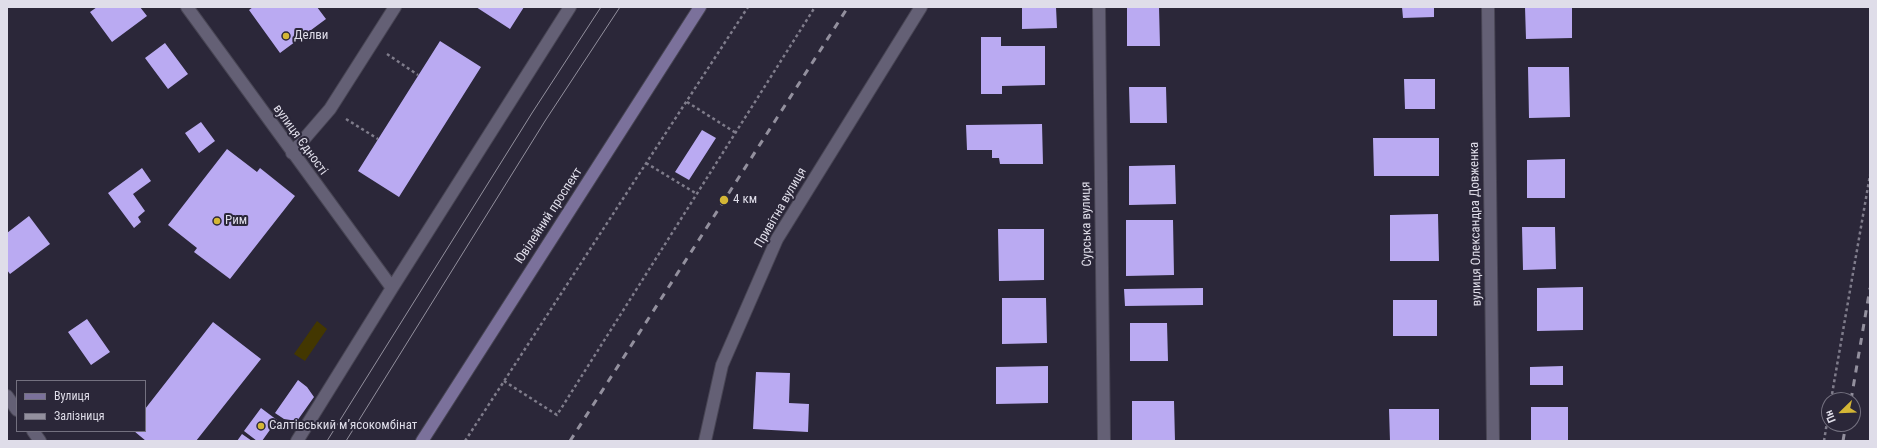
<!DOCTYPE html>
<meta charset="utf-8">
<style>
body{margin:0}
#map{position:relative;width:1877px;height:448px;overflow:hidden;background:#2b2739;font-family:"Roboto Condensed",sans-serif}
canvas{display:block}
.frame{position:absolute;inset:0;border:8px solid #dfdde9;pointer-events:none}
.legend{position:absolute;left:16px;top:380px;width:130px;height:52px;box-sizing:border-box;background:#2b2739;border:1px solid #73707f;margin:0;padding:5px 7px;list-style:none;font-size:12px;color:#dfdde9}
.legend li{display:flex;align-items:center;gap:8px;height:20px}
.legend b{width:20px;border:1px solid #73707f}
.north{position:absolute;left:1821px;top:392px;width:40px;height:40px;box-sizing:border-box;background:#2b2739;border:1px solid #73707f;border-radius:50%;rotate:247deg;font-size:11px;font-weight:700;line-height:16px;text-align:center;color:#dfdde9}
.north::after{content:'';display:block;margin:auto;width:14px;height:18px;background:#d4b635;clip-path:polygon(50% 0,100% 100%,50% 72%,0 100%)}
</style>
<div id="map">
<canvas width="1877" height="448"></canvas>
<div class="frame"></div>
<ul class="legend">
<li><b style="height:5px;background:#7b719b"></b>Вулиця</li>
<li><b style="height:5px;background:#93909e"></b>Залізниця</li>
</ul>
<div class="north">Пн</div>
</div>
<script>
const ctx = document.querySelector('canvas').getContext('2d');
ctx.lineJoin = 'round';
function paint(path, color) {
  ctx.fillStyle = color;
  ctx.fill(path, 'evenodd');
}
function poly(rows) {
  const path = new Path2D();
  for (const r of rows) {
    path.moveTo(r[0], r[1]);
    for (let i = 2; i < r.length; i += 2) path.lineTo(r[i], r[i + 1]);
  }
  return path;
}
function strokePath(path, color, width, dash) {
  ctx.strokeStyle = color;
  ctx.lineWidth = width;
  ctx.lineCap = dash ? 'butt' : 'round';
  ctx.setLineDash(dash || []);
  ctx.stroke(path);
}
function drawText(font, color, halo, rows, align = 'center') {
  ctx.font = font + ' "Roboto Condensed",sans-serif';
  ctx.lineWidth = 4;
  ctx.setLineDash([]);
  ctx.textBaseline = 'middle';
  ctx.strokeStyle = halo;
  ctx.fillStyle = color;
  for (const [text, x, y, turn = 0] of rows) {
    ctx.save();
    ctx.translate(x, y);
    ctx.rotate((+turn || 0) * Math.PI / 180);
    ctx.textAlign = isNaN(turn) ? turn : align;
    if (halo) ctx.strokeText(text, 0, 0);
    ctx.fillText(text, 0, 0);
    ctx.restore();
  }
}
const green = poly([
 [317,321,327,329,305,361,294,354]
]);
const building = poly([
 [97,7,140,7,147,16,112,42,90,12],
 [253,7,317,7,326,19,280,53,249,10],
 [476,7,524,7,510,29],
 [1022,7,1056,7,1057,28,1022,29],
 [1127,7,1159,7,1160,46,1127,46],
 [1402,7,1434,7,1434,17,1403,18],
 [1525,7,1572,7,1572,38,1526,39],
 [981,37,1001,37,1001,46,1045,46,1045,85,1002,86,1002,94,981,94],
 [440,41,481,67,399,197,358,171],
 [165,43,188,74,168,89,145,58],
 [1528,67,1569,67,1570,117,1529,118],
 [1404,79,1435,79,1435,109,1405,109],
 [1129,87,1166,87,1167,123,1130,123],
 [201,122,215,141,199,153,185,133],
 [1042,124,1043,164,1000,164,999,158,992,158,992,150,967,150,966,125],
 [702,130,716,138,689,180,675,172],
 [1373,138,1439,138,1439,176,1374,176],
 [227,149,257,172,260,168,295,196,230,279,194,252,197,248,168,225],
 [1565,159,1565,198,1527,198,1527,160],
 [1175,165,1176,204,1129,205,1129,166],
 [142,168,151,181,133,194,145,211,138,217,141,222,134,228,108,193],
 [1438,214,1439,261,1390,261,1390,215],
 [29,216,50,244,10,274,7,270,7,233],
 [1126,220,1173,220,1174,275,1126,276],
 [1522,227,1555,227,1556,269,1523,270],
 [998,229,1044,229,1044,280,999,281],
 [1583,287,1583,330,1537,331,1537,288],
 [1203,288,1203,305,1125,306,1124,289],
 [1002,298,1046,298,1047,343,1002,344],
 [1393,300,1437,300,1437,336,1393,336],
 [87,319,110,352,91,365,68,332],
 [213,322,261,359,196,441,146,441,134,431,145,431,145,409],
 [1130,323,1167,323,1168,361,1130,361],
 [1048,366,1048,403,996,404,996,367],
 [1563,366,1563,385,1530,385,1530,367],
 [756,372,790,373,789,403,809,404,808,432,753,429],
 [298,380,307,387,314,397,297,421,284,419,275,413],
 [1132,401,1174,401,1175,441,1132,441],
 [1531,407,1568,407,1568,441,1531,441],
 [261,408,277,420,262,441,257,441,244,431],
 [1389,409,1439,409,1439,441,1390,441],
 [242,434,252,441,237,441]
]);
const path = poly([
 [387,54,418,75],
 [687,102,736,133],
 [346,119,378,139],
 [646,163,697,194],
 [504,381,557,415,815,7],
 [1831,400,1870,175],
 [465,441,748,7],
 [1824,441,1829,410]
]);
const lane = poly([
 [292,153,330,109,395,7]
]);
const street = poly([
 [187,7,392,288],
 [1099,7,1104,441],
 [1488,7,1493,441],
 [7,396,17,410],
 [33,431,40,441],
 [297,441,392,288,570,7],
 [705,441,722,365,777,239,921,7]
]);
const secondary = poly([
 [422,441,700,7]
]);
const tram = poly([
 [327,441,532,113,601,7],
 [346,441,545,121,620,7]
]);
const rail = poly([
 [1851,400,1870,288],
 [570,441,848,7],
 [1843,441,1846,424]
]);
const markers = [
 [286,36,4,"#d4b635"],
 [724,200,5,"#d4b635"],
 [217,221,4,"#d4b635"],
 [261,426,4,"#d4b635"]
];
const poiNames = [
 ["Делви",294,36],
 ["4 км",733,200],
 ["Рим",225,221],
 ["Салтівський мʼясокомбінат",269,426]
];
const streetNames = [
 ["вулиця Єдності",300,140,54],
 ["Привітна вулиця",781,208,-60],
 ["Ювілейний проспект",549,216,-57],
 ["Сурська вулиця",1087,224,-91],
 ["вулиця Олександра Довженка",1476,224,-91]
];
paint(green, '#433701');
paint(building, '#baaaf2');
strokePath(lane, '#484554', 14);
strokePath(street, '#484554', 14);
strokePath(secondary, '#484554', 14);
strokePath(path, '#7f7c8b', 2.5, [3, 3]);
strokePath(lane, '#646075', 12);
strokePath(street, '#646075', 12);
strokePath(secondary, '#7b719b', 12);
strokePath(tram, '#93909e', 1);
strokePath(rail, '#93909e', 3, [7, 7]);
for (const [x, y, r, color] of markers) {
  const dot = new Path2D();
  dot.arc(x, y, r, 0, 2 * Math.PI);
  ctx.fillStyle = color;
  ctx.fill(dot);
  strokePath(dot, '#2b2739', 1.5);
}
drawText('13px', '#dfdde9', '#2b2739', poiNames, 'left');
drawText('13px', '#dfdde9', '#2b2739', streetNames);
</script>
